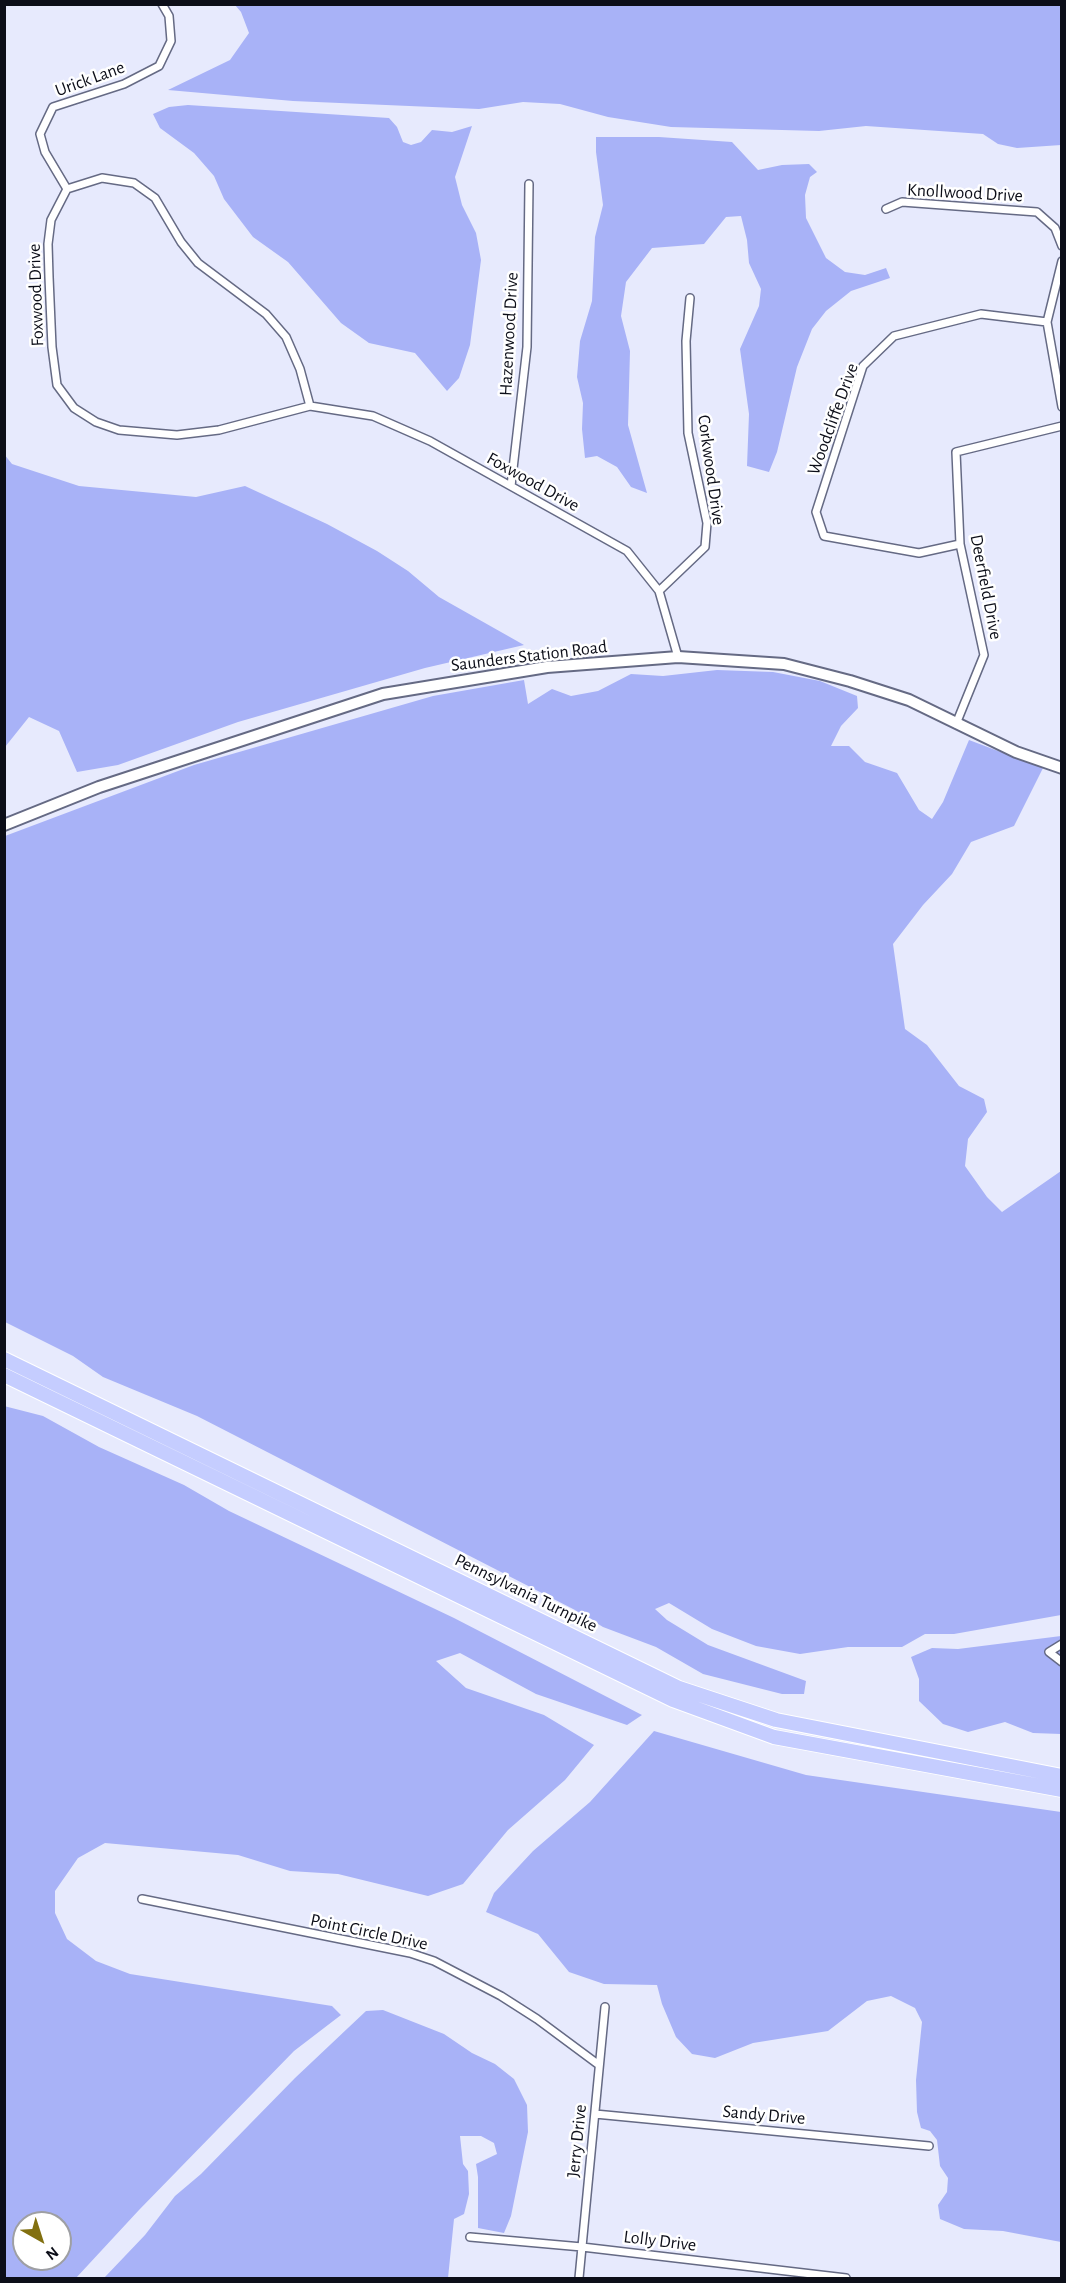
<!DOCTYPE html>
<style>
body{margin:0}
#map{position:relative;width:1066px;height:2283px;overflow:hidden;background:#e7eafd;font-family:"Alegreya Sans",sans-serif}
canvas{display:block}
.frame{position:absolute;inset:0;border:6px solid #0c0e18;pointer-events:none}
.north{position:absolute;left:12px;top:2211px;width:60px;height:60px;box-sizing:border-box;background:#fff;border:2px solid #9e9fa3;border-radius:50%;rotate:141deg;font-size:16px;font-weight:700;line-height:24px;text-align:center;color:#0c0e18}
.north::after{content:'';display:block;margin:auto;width:21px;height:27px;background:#827010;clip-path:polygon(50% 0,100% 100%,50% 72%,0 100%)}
</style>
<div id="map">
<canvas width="1066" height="2283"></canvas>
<div class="frame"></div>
<div class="north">N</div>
</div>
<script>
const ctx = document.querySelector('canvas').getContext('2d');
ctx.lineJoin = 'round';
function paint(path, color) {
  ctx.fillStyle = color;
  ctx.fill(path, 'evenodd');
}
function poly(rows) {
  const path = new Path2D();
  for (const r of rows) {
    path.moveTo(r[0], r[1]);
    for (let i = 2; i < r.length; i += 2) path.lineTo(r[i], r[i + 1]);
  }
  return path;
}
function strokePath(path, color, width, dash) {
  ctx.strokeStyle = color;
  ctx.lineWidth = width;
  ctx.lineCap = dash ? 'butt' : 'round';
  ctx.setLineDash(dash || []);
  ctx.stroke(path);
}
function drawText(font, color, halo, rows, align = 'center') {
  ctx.font = font + ' "Alegreya Sans",sans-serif';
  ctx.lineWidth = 5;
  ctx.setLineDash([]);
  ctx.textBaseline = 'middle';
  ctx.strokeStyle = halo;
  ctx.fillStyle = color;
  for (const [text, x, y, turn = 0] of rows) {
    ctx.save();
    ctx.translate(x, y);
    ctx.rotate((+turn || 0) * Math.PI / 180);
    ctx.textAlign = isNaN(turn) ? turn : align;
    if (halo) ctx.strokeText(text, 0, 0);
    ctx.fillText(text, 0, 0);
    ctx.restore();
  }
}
const forest = poly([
 [235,5,1061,5,1061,145,1017,148,998,144,983,134,866,126,819,131,671,127,608,117,560,104,523,102,479,109,293,101,168,90,230,60,249,33,241,12],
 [188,105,389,118,397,127,403,142,411,145,421,142,432,130,452,132,472,126,455,177,462,205,476,233,481,260,470,345,459,378,447,391,415,353,369,343,341,323,288,262,253,237,224,199,214,176,194,153,160,128,153,114,169,107],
 [596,137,659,137,732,142,758,170,782,165,809,164,817,172,810,177,805,195,806,218,826,258,845,272,865,275,886,268,890,278,851,291,826,311,812,329,797,367,777,452,769,472,747,466,749,414,740,349,759,306,761,289,749,263,747,240,741,216,726,217,704,244,652,248,626,282,621,316,630,351,628,425,647,493,631,487,617,467,597,456,585,458,582,429,583,403,577,377,580,341,592,301,595,237,603,205,596,152],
 [4,454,12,464,79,486,196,497,245,486,327,524,377,551,408,571,439,597,524,645,425,668,238,722,118,765,77,772,59,731,29,717,5,747],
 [717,670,773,672,820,681,857,696,858,708,841,726,831,746,849,746,865,762,897,773,919,810,932,819,943,802,969,740,1043,768,1014,826,971,842,952,874,923,905,893,944,905,1029,927,1045,959,1086,984,1099,987,1112,968,1139,965,1166,987,1197,1002,1212,1061,1171,1061,1615,954,1634,925,1634,902,1647,848,1647,800,1654,756,1646,712,1629,669,1603,655,1609,667,1620,708,1645,806,1681,804,1694,782,1694,703,1674,656,1647,603,1627,575,1610,197,1416,103,1377,73,1356,5,1322,5,836,194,765,433,696,524,680,528,704,552,689,571,696,598,691,631,674,663,676],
 [4,1406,43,1416,99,1447,184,1485,229,1511,454,1618,642,1715,627,1725,536,1694,460,1653,436,1661,466,1688,544,1715,594,1745,565,1780,508,1830,463,1884,428,1896,338,1874,290,1871,238,1855,105,1843,78,1858,55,1891,55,1913,67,1939,96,1961,130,1974,332,2006,341,2015,294,2051,139,2210,76,2278,5,2278],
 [24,2223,60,2223,60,2259,24,2259],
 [1061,1636,1061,1734,1033,1733,1005,1722,968,1732,943,1724,919,1701,919,1679,911,1657,932,1648,958,1649],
 [654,1731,806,1775,1061,1812,1061,2242,1003,2231,964,2229,940,2219,938,2205,947,2192,948,2178,940,2166,937,2140,930,2131,921,2128,917,2112,916,2080,922,2022,915,2008,891,1996,867,2001,828,2031,753,2043,715,2058,692,2054,676,2037,662,2004,657,1985,604,1984,569,1972,538,1934,486,1912,494,1893,533,1851,590,1802],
 [383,2010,444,2034,472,2053,495,2064,514,2079,527,2105,528,2132,511,2216,504,2233,478,2228,478,2177,476,2164,497,2154,494,2143,481,2136,460,2136,463,2164,468,2171,469,2194,464,2214,454,2219,448,2278,104,2278,145,2235,175,2196,201,2174,295,2078,366,2011]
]);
const street = poly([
 [67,189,45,152,40,134,53,107,124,84,159,66,171,41,169,16,162,4],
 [886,209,902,202,1037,212,1055,228,1062,246],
 [1062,261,1047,322,1062,407],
 [310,406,300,369,286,337,266,314,198,263,181,242,155,198,134,183,102,178,67,189,51,220,48,244,49,277,52,347,57,385,74,408,96,422,119,430,177,435,219,430,310,406,373,416,430,441,627,551,659,591,678,657],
 [511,486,527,347,529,184],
 [960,544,919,553,824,536,816,512,863,366,894,336,981,314,1047,322],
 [659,591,705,547,707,523,688,433,686,341,690,298],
 [956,724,984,655,960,544,956,452,1062,426],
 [1062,1644,1049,1652,1062,1662],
 [142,1899,410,1953,434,1961,501,1996,537,2019,599,2065],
 [595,2114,929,2146],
 [470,2237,582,2247,846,2278],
 [579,2278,605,2007]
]);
const secondary = poly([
 [4,825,99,787,383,694,547,667,678,657,784,664,850,681,909,700,1016,752,1062,768]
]);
const highway = poly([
 [4,1359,679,1688,776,1720,1062,1776],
 [4,1375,673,1700,774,1737,1062,1790]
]);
const streetNames = [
 ["Urick Lane",90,79,-20],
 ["Knollwood Drive",965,193,3],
 ["Foxwood Drive",36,295,-92],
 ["Hazenwood Drive",509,334,-87],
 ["Woodcliffe Drive",833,419,-70],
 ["Corkwood Drive",711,470,82],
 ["Foxwood Drive",533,482,29],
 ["Deerfield Drive",986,587,79],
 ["Saunders Station Road",529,656,-7],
 ["Pennsylvania Turnpike",526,1593,26],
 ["Point Circle Drive",369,1932,12],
 ["Sandy Drive",764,2115,5],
 ["Jerry Drive",577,2141,-84],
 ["Lolly Drive",660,2241,7]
];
paint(forest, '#a8b2f7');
strokePath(street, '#656a84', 10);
strokePath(secondary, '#656a84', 14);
strokePath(highway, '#fff', 16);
strokePath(street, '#fff', 7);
strokePath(secondary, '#fff', 10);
strokePath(highway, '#c5cdff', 14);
drawText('18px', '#0c0e18', '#fff', streetNames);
</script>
